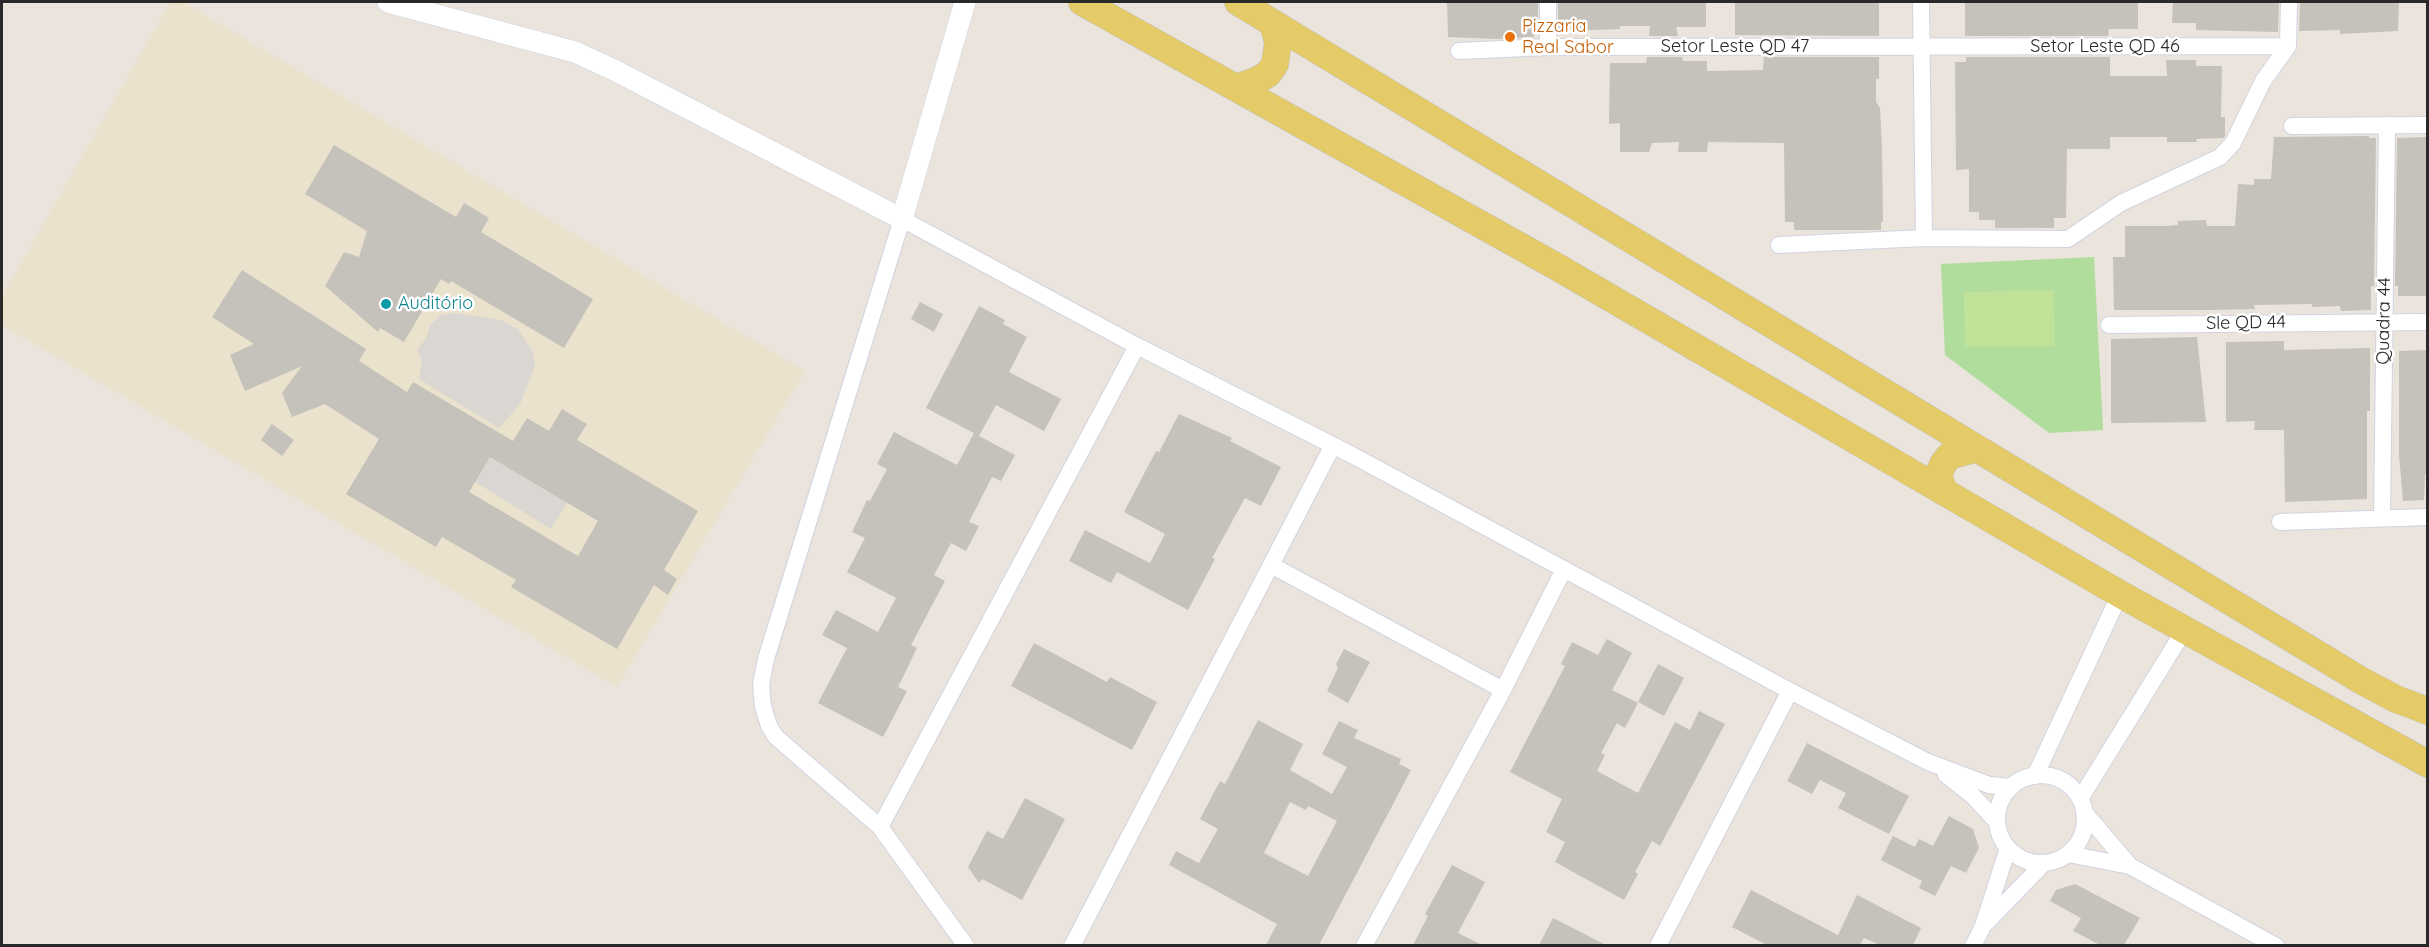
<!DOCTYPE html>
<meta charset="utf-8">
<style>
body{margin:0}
#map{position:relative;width:2429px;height:947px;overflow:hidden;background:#eae4dc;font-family:Quicksand,sans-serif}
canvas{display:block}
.frame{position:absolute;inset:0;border:3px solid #292929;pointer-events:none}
</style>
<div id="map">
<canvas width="2429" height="947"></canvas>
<div class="frame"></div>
</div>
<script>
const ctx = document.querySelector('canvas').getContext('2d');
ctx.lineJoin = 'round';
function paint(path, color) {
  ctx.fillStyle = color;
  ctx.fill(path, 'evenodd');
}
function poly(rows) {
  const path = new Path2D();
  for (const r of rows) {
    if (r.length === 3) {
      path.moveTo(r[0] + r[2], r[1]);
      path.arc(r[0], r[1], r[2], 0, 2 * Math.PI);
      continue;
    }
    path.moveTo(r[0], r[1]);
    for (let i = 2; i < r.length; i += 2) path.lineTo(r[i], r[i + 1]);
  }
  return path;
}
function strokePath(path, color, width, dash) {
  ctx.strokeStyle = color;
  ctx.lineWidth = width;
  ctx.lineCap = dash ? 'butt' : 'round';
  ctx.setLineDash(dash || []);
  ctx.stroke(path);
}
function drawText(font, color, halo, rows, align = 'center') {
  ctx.font = font + ' Quicksand,sans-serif';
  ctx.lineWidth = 5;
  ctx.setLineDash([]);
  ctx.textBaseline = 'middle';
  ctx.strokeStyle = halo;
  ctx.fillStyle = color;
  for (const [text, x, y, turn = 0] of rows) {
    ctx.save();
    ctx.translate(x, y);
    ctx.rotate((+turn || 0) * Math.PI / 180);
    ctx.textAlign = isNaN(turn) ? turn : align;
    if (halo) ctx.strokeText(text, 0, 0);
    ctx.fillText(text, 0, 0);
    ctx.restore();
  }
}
const education = poly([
 [170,2,183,2,805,371,617,687,2,325,2,296]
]);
const green = poly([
 [2094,257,2103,430,2049,433,1945,355,1941,264]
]);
const pitch = poly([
 [2054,290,2055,346,1965,347,1964,292]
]);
const plaza = poly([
 [453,313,501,320,518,329,533,352,535,367,520,404,499,428,419,379,422,362,417,349,426,339,430,325,441,315],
 [492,447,570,498,551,529,472,480]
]);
const building = poly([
 [1447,2,1538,2,1538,29,1534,29,1534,37,1496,39,1448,37],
 [1558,2,1706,2,1706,27,1676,27,1678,36,1649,36,1650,26,1620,26,1620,29,1591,30,1558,29],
 [1735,2,1879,2,1879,36,1735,35],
 [1965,2,2138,2,2138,29,2109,29,2108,36,1965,36],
 [2173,2,2279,2,2278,32,2196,30,2196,23,2172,23],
 [2300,2,2399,2,2398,31,2340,34,2340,30,2299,31],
 [1647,57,1682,57,1683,61,1707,61,1707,71,1763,70,1764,57,1879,57,1879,79,1876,79,1876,102,1880,108,1882,147,1883,222,1881,222,1881,230,1794,230,1794,222,1785,222,1784,143,1708,142,1707,152,1678,152,1679,142,1652,143,1649,152,1620,152,1620,123,1609,124,1610,63,1646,63],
 [1966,57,2110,57,2110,76,2167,76,2166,60,2196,60,2196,66,2222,66,2221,117,2225,117,2225,136,2223,138,2196,139,2197,142,2167,142,2167,137,2110,137,2110,149,2067,149,2066,218,2054,218,2054,228,1995,228,1995,220,1979,220,1979,212,1969,212,1969,169,1956,170,1955,62,1966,62],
 [2369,136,2369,138,2376,138,2374,286,2371,286,2371,310,2341,311,2340,306,2312,307,2312,304,2254,305,2255,309,2209,310,2114,310,2113,257,2125,257,2125,226,2168,226,2178,225,2178,221,2206,220,2207,226,2235,226,2238,184,2254,185,2254,179,2271,179,2274,137],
 [2426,137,2427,296,2398,296,2398,286,2395,286,2397,138],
 [334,145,456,217,464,203,489,218,481,232,593,299,564,348,451,281,449,284,441,279,404,342,380,328,378,332,325,286,344,252,359,257,367,231,305,194],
 [242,270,366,349,359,361,407,392,413,382,513,441,527,418,549,431,562,409,587,424,577,440,698,511,664,570,677,579,668,595,654,585,617,649,511,587,516,580,442,537,436,547,346,494,379,439,325,404,292,417,282,393,302,366,245,391,230,355,254,344,212,317],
 [490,457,598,521,578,556,469,492],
 [920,302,943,314,934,332,911,319],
 [979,306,1005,320,1003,324,1027,337,1009,372,1061,399,1044,431,996,405,979,436,1015,455,1001,481,992,477,969,522,979,526,966,551,951,543,934,575,945,581,911,645,917,648,898,687,907,691,883,737,818,703,847,648,822,635,836,610,878,632,896,598,847,572,865,538,852,532,867,500,870,501,887,469,877,464,894,432,957,465,974,433,926,408],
 [2197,337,2206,422,2111,423,2111,339],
 [2284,341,2284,350,2370,348,2370,411,2367,411,2367,499,2285,502,2284,430,2254,430,2255,421,2226,422,2226,342],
 [2427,350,2427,474,2425,474,2424,500,2403,501,2399,455,2399,351],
 [1179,414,1232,438,1230,441,1281,467,1261,506,1245,498,1212,558,1215,559,1188,610,1117,572,1111,583,1069,561,1085,530,1150,563,1165,534,1124,512,1156,451,1159,452],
 [272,424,294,440,282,456,261,440],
 [1607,639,1632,653,1612,690,1638,703,1625,728,1617,723,1601,753,1605,755,1597,771,1638,793,1675,722,1690,730,1699,711,1725,724,1660,846,1652,841,1635,872,1638,874,1624,900,1555,862,1565,842,1546,832,1562,799,1510,772,1565,666,1561,664,1572,642,1598,655],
 [1034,643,1107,682,1110,677,1157,702,1132,750,1011,686],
 [1344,649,1370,662,1348,703,1327,691,1338,668,1336,664],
 [1658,664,1684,678,1664,716,1638,702],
 [1258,720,1303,744,1290,770,1332,794,1347,767,1322,754,1339,721,1358,730,1354,738,1401,759,1399,764,1411,770,1319,945,1266,945,1277,924,1169,865,1176,851,1199,863,1218,829,1200,819,1220,781,1225,784],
 [1290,802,1306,810,1308,806,1337,821,1308,876,1264,853],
 [1807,743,1909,796,1889,834,1838,808,1846,793,1820,780,1812,794,1787,781],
 [1025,798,1065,819,1022,900,982,879,979,883,968,867,987,831,1003,839],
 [1949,816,1973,829,1979,848,1966,873,1951,866,1935,896,1919,888,1922,881,1881,860,1893,836,1915,847,1919,839,1933,846],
 [1452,865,1485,882,1458,933,1482,945,1413,945,1428,916,1425,914],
 [2075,884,2140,918,2124,945,2100,945,2073,931,2081,918,2050,901,2056,890],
 [1751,890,1838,935,1857,895,1921,928,1913,945,1880,945,1864,938,1860,945,1767,945,1732,927],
 [1553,918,1606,945,1539,945]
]);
const minor = poly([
 [1548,47,1548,2],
 [1459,51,1548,47,2288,46],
 [2292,126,2428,125],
 [1924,238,2068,239,2121,203,2220,157,2233,143,2263,81,2288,46,2289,2],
 [1779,245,1924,238,1921,2],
 [2109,325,2428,322],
 [2382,517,2387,125],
 [2280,522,2428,517],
 [1271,565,1333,445],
 [1946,775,1973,796,1997,822],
 [2041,819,44],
 [2035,776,2120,594],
 [2080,799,2185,629],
 [2084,812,2130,866],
 [880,827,1137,346],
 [2068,854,2130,866,2276,946],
 [1986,923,2044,863],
 [966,946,880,827,776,737,769,726,763,706,761,684,766,659,902,219,1137,346,1352,455,1790,691,1928,762,1989,785,2011,787],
 [1072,946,1271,565,1503,690],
 [1364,946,1503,690,1564,569],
 [1658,946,1790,691],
 [1973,946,1983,926,2008,848]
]);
const tertiary = poly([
 [388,2,575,52,614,70,902,219,965,2]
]);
const primary = poly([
 [1082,2,1559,268,2120,594,2428,764],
 [1238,2,2362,681,2396,699,2428,711],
 [1236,88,1258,80,1268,74,1275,64,1278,42,1273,24],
 [1946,493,1941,485,1939,474,1943,464,1949,456,1975,449]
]);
const markers = [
 [1510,37,6,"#e8710a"],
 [386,304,6,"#0f9aa8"]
];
const foodNames = [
 ["Pizzaria",1522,27],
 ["Real Sabor",1522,48]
];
const streetNames = [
 ["Setor Leste QD 47",1735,47],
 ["Setor Leste QD 46",2105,47],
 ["Quadra 44",2384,321,-89],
 ["Sle QD 44",2246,323,-1]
];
const cultureNames = [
 ["Auditório",398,304]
];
paint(education, '#eae2cc');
paint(green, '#b0dc9c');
paint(pitch, '#c0e399');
paint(plaza, '#dad7d2');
paint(building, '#c5c1bb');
strokePath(minor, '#d1d3e0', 18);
strokePath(tertiary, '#d1d3e0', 22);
strokePath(primary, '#c3c3c3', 28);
strokePath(minor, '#fff', 16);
strokePath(tertiary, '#fff', 21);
strokePath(primary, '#e4cb67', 27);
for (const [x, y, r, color] of markers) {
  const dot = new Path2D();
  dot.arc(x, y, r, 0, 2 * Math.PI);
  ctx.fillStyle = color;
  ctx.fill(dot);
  strokePath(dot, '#fff', 2);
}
drawText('18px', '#c56008', '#fff', foodNames, 'left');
drawText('18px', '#292929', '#fff', streetNames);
drawText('18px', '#0d838f', '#fff', cultureNames, 'left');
</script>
